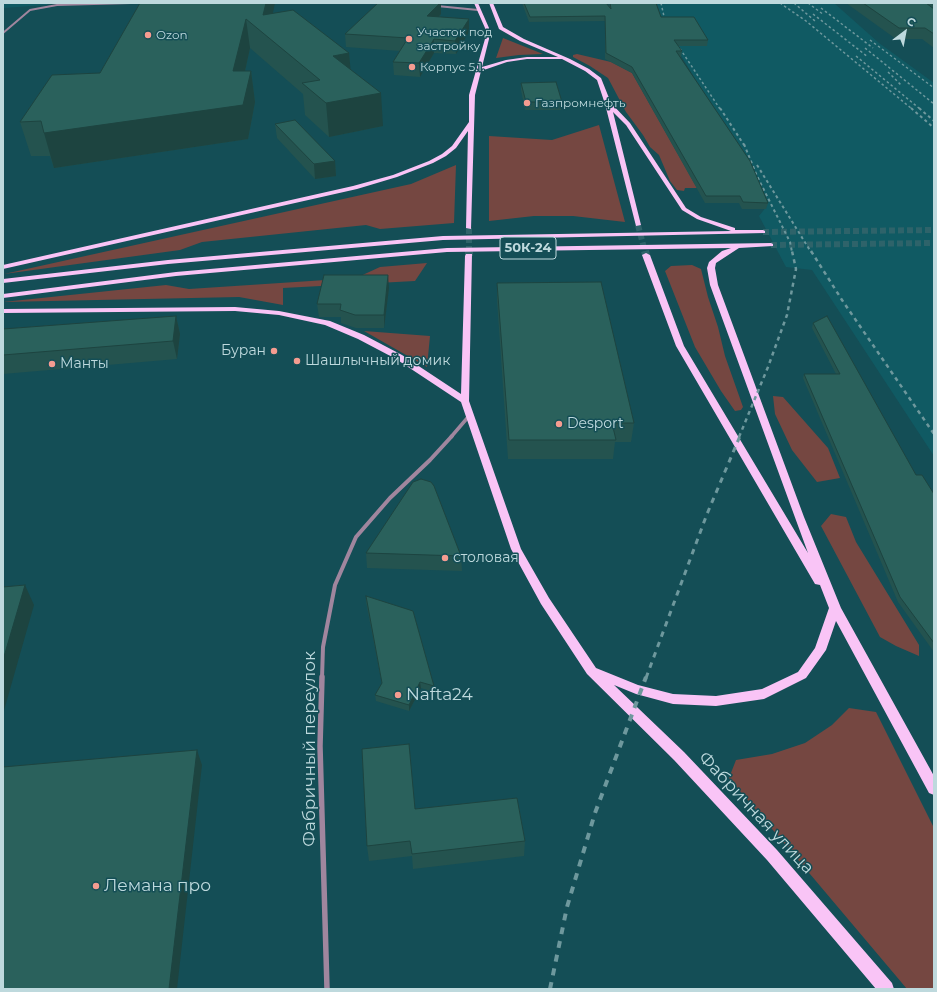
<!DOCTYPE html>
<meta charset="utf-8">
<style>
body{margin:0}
#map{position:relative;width:937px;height:992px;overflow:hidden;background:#144e56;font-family:Montserrat,sans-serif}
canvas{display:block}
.frame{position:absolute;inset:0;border:4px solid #bed9dd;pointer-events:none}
.north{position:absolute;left:885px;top:12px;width:40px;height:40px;-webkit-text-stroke:3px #144e56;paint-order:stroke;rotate:32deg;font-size:11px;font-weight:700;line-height:16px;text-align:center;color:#bed9dd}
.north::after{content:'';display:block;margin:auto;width:14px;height:18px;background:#bed9dd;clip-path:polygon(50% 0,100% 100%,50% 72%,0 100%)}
</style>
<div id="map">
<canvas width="937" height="992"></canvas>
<div class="frame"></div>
<div class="north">С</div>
</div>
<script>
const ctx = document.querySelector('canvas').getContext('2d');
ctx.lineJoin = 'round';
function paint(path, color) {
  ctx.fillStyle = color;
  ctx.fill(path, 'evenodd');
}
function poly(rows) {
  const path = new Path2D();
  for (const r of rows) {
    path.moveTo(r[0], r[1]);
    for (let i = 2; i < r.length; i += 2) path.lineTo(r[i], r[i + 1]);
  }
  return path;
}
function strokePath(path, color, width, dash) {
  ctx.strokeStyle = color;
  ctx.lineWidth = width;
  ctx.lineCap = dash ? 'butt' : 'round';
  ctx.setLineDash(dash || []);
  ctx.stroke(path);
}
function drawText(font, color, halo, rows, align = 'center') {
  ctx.font = font + ' Montserrat,sans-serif';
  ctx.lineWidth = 3;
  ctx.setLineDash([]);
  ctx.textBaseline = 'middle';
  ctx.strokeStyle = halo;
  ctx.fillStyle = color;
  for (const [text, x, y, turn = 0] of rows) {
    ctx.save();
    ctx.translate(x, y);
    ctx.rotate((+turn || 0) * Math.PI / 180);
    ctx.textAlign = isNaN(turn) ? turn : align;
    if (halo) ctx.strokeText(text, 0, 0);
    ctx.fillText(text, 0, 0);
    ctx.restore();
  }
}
const built = poly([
 [3,3,48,3,47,5,3,8],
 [656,3,834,3,879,43,934,83,934,456,812,270,786,267,759,216,767,206,733,141,682,57,665,32]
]);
const green = poly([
 [503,38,543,54,519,55,496,58],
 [577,54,611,62,632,73,697,188,685,188,684,191,677,190,670,181,659,155,650,147,643,135,626,112,608,78,590,66,573,57,573,55],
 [599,125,625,222,573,216,534,216,489,221,489,136,552,140],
 [456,165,454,223,380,229,366,225,202,242,180,250,4,274,411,184],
 [427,263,415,281,283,288,283,305,239,297,3,302,166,285,189,289,356,278,380,267],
 [692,265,701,269,708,297,718,327,725,356,743,407,741,410,735,411,721,391,695,347,665,271,671,266],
 [364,331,430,336,427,367],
 [773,396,783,397,828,448,840,478,817,482,792,450,775,414],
 [831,514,846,517,856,542,919,645,919,656,896,646,880,637,821,526],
 [849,708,876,712,934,828,934,989,907,989,729,778,736,760,772,754,805,743,832,725]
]);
const primaryTunnelFar1 = poly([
 [638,225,645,252],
 [469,228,469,252],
 [763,232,934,230],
 [771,245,934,243]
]);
const primaryTunnel = poly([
 [469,251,469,256],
 [645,251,646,255]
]);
const streetFar3 = poly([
 [437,6,478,10],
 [3,33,30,10,57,5,131,3]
]);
const streetFar2 = poly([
 [451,437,469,416]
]);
const streetFar1 = poly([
 [322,678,323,647,335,585,356,537,390,498,430,460,452,436]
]);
const street = poly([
 [322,677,320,746,327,989]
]);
const primary = poly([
 [474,3,478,3,489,28,489,39,482,67,506,60,527,57,558,57,520,41,499,29,489,3,493,3,503,27,524,39,570,59,589,69,601,78,611,103,630,123,686,208,701,217,735,228,735,230,763,230,765,231,765,233,443,240,168,264,3,283,3,279,168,260,443,236,731,231,697,219,682,210,626,125,613,112,641,225,636,226,605,104,597,80,585,71,562,59,527,59,507,62,481,71,475,95,471,229,466,228,468,131,456,148,446,156,433,163,397,177,357,189,3,269,3,265,353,186,393,175,429,161,442,154,452,146,469,122,469,95,485,39,485,28,474,3],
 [771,243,773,244,773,246,739,248,716,263,715,268,718,285,804,517,841,608,934,776,934,795,929,793,836,621,826,650,806,678,764,699,716,706,673,704,636,694,614,685,684,752,777,850,892,983,894,989,876,989,767,860,674,760,587,674,541,604,511,549,461,402,396,359,358,339,325,325,279,315,235,311,3,313,3,309,235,307,279,311,330,321,364,335,402,355,461,394,465,256,466,254,472,254,469,401,521,549,549,598,596,668,638,685,673,694,716,696,762,689,798,672,815,648,829,608,820,585,815,584,676,346,642,255,646,253,650,255,684,346,808,553,710,285,707,268,709,262,722,251,731,248,447,252,176,276,3,298,3,294,176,272,447,248,771,243]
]);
const railFar4 = poly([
 [661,3,665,21,673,38,720,109],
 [780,3,806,21,912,109],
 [794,3,815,21],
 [808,3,824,15],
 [821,8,873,48],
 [813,14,868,57],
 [870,40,934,88],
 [865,48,934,104],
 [856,56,920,109],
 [888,72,902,86]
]);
const railFar3 = poly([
 [720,108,746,148],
 [911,108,934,128],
 [919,108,934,121],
 [744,144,757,176,790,242,792,252],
 [757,165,811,252]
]);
const railFar2 = poly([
 [811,251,842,300,934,434],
 [739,437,768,367,787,315,796,269,792,251]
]);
const railFar1 = poly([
 [646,678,707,514,740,436]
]);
const rail = poly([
 [550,989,567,907,595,813,646,677]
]);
const wall = poly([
 [140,3,273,13,349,53,350,70,383,126,329,137,305,115,303,94,250,48,245,71,251,71,255,102,248,139,54,168,50,156,31,156,20,122,100,73],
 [378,3,441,3,441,14,439,17,469,32,456,54,434,53,420,77,394,75,393,62,400,51,346,47,345,34],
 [522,3,606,3,610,7,609,3,656,3,661,17,708,40,707,46,678,46,682,51,681,57,680,57,768,203,766,209,742,209,739,203,705,203,632,73,605,59,605,21,529,22],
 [846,3,934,3,934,48,922,39,896,39],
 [521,83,562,102,561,110,525,110,521,90],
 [275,124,335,161,336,176,315,179,277,138],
 [497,283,634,423,631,442,615,442,613,459,508,459,497,300],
 [389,288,384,328,356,328,341,323,341,317,319,317,317,304],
 [176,316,180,334,177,359,3,374,3,329],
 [813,323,916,475,934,494,934,652,898,602,803,378,804,374,836,374,812,328],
 [366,553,461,556,462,571,367,568],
 [366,596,434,686,435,693,421,688,409,711,376,701,375,695,382,684,366,602],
 [415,809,525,841,524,856,413,869,412,856,369,861,367,846]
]);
const shadedWall = poly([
 [266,3,275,3,268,37,263,15],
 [440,3,441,3,441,14,428,29,427,16],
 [246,19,250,48,238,103,233,71],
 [469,19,469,32,456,54,455,41],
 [434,39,434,53,420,77,419,63],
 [349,53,352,84,333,56],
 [251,71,255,102,248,139,54,168,44,133],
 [381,93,383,126,329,137,326,103],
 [335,161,336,176,315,179,314,164],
 [388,275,389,288,384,328,384,315],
 [176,316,180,334,177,359,173,341],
 [25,585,34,605,3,714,3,660],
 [420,682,421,688,409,711,409,705],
 [197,750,202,765,177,989,169,989]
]);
const building = poly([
 [140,3,266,3,263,15,293,10,349,53,333,56,381,93,326,103,302,83,320,80,246,19,233,71,251,71,243,105,44,133,41,121,20,122,52,75,100,73,140,3],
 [378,3,440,3,427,16,469,19,455,41,434,39,419,63,393,62,408,38,345,34,378,3],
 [524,3,606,3,611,9,610,3,656,3,661,17,694,17,708,40,674,40,682,51,676,51,750,161,768,203,743,202,740,196,706,196,632,67,606,53,605,16,530,17,524,3],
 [863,3,926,3,934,9,934,34,925,28,899,28,863,3],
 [556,82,562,102,526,102,521,83,556,82],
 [295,120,335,161,314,164,275,124,295,120],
 [324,275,388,275,384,315,355,315,340,310,341,304,317,304,324,275],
 [601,282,634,423,612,423,616,440,509,440,497,283,601,282],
 [176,316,173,341,3,355,3,329,176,316],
 [827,316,916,475,922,475,934,494,934,643,900,597,804,374,840,374,813,323,827,316],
 [421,479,431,482,434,486,461,556,366,553,413,482,421,479],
 [25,585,3,660,3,587,25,585],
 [366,596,413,611,434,686,420,682,409,705,375,695,382,683,366,596],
 [409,744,415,809,517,798,525,841,412,854,410,841,367,846,362,749,409,744],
 [197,750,169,989,3,989,3,767,197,750]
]);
const markers = [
 [148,35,4,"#f59c90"],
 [409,39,4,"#f59c90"],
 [412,67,4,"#f59c90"],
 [527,103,4,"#f59c90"],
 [274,351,4,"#f59c90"],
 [297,361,4,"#f59c90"],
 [52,364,4,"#f59c90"],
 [559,424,4,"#f59c90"],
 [445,558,4,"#f59c90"],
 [398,695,4,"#f59c90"],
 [96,886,4,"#f59c90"]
];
const farPoinames = [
 ["Участок под",417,32],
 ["застройку",417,46],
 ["Ozon",156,35],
 ["Корпус 5.1.",420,67],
 ["Газпромнефть",535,103]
];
const shields = [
 [528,248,56]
];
const shieldNames = [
 ["50К-24",528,248]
];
const poiNames = [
 ["Буран",266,351,"right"],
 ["Шашлычный домик",305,361],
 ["Манты",60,364],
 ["Desport",567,424],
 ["столовая",453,558]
];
const nearPoinames = [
 ["Nafta24",406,695],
 ["Лемана про",104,886]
];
const nearStreetnames = [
 ["Фабричный переулок",310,749,-90],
 ["Фабричная улица",756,813,47]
];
paint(built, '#105a63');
paint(green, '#754741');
strokePath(primaryTunnelFar1, '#2e636a', 6, [6, 3]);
strokePath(primaryTunnel, '#2e636a', 8, [8, 4]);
strokePath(streetFar3, '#a0869e', 2);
strokePath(streetFar2, '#a0869e', 3.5);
strokePath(streetFar1, '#a0869e', 4);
strokePath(street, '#a0869e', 5.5);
paint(primary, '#f9c4f6');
strokePath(railFar4, '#6e989d', 1.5, [2.5, 2.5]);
strokePath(railFar3, '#6e989d', 2, [3, 3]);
strokePath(railFar2, '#6e989d', 2.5, [4, 4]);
strokePath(railFar1, '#6e989d', 3, [5.5, 5.5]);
strokePath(rail, '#6e989d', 4, [7, 7]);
paint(wall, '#24534f');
paint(shadedWall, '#1d4440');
paint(building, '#2a615c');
strokePath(building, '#1d4440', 1);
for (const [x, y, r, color] of markers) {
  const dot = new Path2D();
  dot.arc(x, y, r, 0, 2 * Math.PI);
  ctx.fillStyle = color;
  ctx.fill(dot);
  strokePath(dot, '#144e56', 1.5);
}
drawText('12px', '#bed9dd', '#144e56', farPoinames, 'left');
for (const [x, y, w] of shields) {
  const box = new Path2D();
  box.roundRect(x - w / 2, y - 11, w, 22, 3);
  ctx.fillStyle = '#144e56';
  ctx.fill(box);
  strokePath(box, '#bed9dd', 1);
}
drawText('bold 13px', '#bed9dd', null, shieldNames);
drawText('14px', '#bed9dd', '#144e56', poiNames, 'left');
drawText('17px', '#bed9dd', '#144e56', nearPoinames, 'left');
drawText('17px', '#bed9dd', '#144e56', nearStreetnames);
</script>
